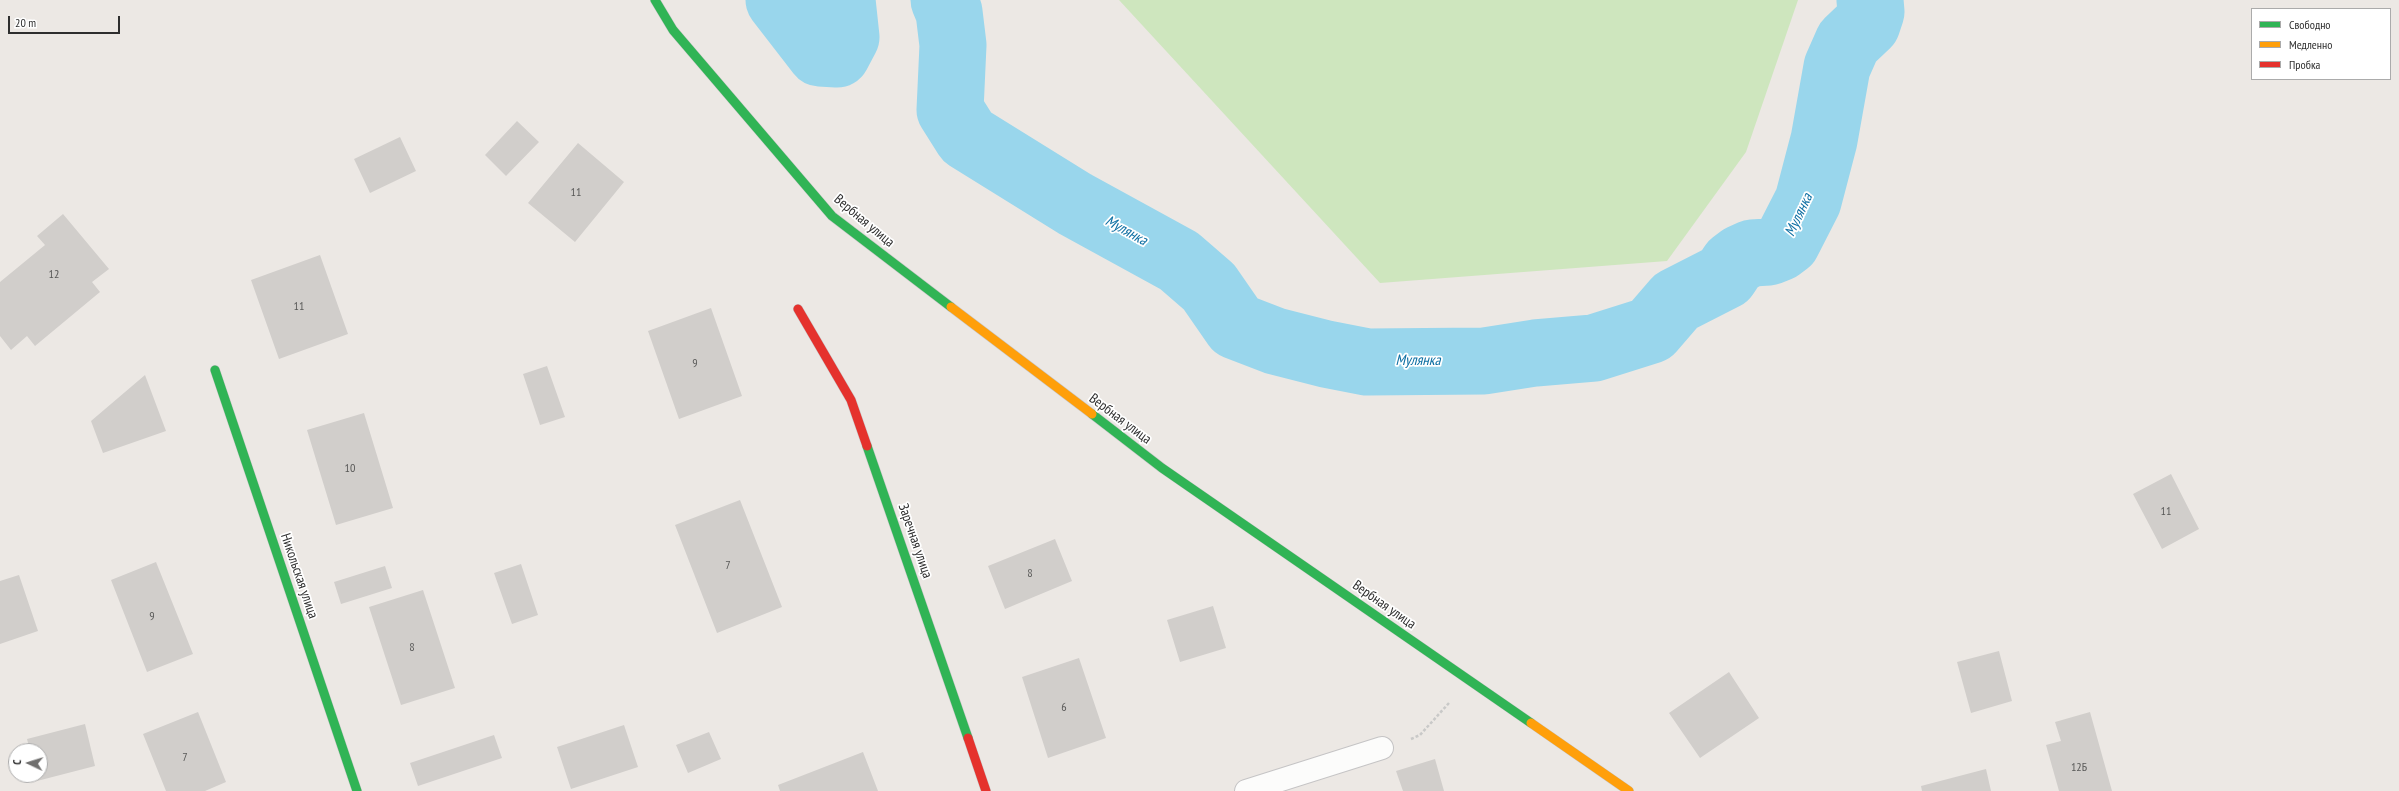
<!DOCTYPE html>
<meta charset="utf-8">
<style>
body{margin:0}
#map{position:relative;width:2399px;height:791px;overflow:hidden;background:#ece8e4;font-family:"PT Sans Narrow",sans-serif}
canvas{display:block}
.legend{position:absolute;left:2251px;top:8px;width:140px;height:72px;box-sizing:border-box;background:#fff;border:1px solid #ababab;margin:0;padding:5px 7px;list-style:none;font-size:12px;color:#2e2e2e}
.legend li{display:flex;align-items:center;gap:8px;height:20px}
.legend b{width:20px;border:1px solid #ababab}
.north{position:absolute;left:8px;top:743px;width:40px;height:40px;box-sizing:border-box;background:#fff;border:1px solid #ababab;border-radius:50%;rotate:274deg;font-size:11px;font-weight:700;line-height:16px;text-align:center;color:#2e2e2e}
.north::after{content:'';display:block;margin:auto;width:14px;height:18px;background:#706f6e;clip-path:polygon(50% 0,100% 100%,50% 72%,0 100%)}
.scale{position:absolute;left:8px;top:16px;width:112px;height:18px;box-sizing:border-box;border:2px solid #2e2e2e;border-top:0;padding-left:5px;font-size:12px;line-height:14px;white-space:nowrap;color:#2e2e2e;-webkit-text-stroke:3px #fff;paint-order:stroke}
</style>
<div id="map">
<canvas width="2399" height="791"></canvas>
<ul class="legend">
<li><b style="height:5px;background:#30b455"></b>Свободно</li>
<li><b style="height:5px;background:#ff9f0a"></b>Медленно</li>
<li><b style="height:5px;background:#e5322d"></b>Пробка</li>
</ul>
<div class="north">С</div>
<div class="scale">20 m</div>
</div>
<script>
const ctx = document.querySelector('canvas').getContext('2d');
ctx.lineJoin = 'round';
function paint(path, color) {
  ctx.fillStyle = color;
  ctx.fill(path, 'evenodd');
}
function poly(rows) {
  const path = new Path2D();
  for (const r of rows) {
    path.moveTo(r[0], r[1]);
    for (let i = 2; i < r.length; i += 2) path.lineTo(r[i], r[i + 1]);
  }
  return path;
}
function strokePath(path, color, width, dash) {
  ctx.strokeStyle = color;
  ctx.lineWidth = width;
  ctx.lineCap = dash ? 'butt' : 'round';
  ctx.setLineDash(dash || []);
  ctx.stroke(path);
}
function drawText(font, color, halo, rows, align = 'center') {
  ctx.font = font + ' "PT Sans Narrow",sans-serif';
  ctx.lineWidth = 3.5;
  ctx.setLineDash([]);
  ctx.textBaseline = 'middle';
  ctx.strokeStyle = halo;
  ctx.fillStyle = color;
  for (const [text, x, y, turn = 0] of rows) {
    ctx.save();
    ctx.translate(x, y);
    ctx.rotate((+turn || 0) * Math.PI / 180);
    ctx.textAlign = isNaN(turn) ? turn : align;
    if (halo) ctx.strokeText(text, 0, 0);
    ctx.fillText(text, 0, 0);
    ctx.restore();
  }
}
const green = poly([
 [1119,0,1798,0,1746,152,1667,261,1380,283]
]);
const river = poly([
 [779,0,820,53,837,54,846,37,842,0],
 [944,0,949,12,953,45,950,110,967,137,1075,204,1179,261,1209,287,1236,326,1275,341,1326,354,1367,362,1484,361,1535,353,1594,348,1651,330,1676,301,1725,276,1733,264,1741,258,1752,253,1769,252,1779,248,1787,242,1808,201,1824,140,1837,67,1848,42,1867,24,1871,12,1870,0]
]);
const building = poly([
 [517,121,539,142,506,176,485,155],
 [400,137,416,171,370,193,354,159],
 [578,143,624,182,575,242,528,203],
 [63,214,109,269,92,282,100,292,35,346,27,336,11,350,0,336,0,282,45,245,37,236],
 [320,255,348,334,279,359,251,280],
 [711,308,742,396,679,419,648,331],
 [547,366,565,417,540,425,523,374],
 [145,375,166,431,103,453,91,421],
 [364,413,393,508,336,525,307,430],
 [2171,474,2199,529,2162,549,2133,494],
 [740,500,782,607,717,633,675,525],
 [1055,539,1072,581,1005,609,988,566],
 [156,562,193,654,147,672,111,580],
 [521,564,538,615,512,624,494,573],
 [385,566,392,588,341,604,334,582],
 [19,575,38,631,0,644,0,581],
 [423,590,455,688,401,705,369,607],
 [1213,606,1226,648,1180,662,1167,620],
 [1999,651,2012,701,1971,713,1957,662],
 [1079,658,1106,738,1048,758,1022,677],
 [1729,672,1759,718,1700,758,1669,713],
 [198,712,226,782,205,791,166,791,143,734],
 [2090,712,2112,791,2059,791,2046,745,2061,741,2055,722],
 [85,724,95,766,37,781,36,775,40,775,40,751,30,751,27,739],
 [624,725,638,767,571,789,557,747],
 [709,732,721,759,688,773,676,745],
 [494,735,502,758,418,786,410,763],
 [863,752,878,791,780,791,778,785],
 [1435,759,1444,791,1403,791,1396,771],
 [1986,769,1991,791,1922,791,1921,786]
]);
const path = poly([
 [1411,739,1420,735,1449,703]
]);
const street = poly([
 [1246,791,1382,748]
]);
const fast = poly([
 [655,0,673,30,832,216,951,307],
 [215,370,357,791],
 [1092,414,1162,468,1531,723],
 [867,446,968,738]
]);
const slow = poly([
 [951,307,1092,414],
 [1531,723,1629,791]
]);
const jam = poly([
 [798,309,851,400,867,446],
 [968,738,986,791]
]);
const numberNames = [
 ["11",576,193],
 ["12",54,275],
 ["11",299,307],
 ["9",695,364],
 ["10",350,469],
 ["11",2166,512],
 ["7",728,566],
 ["8",1030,574],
 ["9",152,617],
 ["8",412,648],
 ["6",1064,708],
 ["7",185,758],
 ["12Б",2079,768]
];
const streetNames = [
 ["Вербная улица",864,221,40],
 ["Вербная улица",1120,419,37],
 ["Заречная улица",915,541,71],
 ["Никольская улица",299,576,71],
 ["Вербная улица",1384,605,35]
];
const waterNames = [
 ["Мулянка",1799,215,-65],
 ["Мулянка",1126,231,29],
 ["Мулянка",1418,361]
];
paint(green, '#cee6be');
strokePath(river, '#99d6ec', 67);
paint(building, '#d1cecb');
strokePath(street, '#c5c4c5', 24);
strokePath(fast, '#c5c4c5', 10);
strokePath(slow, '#c5c4c5', 10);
strokePath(jam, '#c5c4c5', 10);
strokePath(path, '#c9c9c8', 2.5, [3, 2]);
strokePath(street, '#fcfcfb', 22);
strokePath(fast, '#30b455', 9);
strokePath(slow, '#ff9f0a', 9);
strokePath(jam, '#e5322d', 9);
drawText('12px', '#585857', null, numberNames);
drawText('14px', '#2e2e2e', '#fff', streetNames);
drawText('italic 15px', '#0d6fa3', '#fff', waterNames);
</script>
